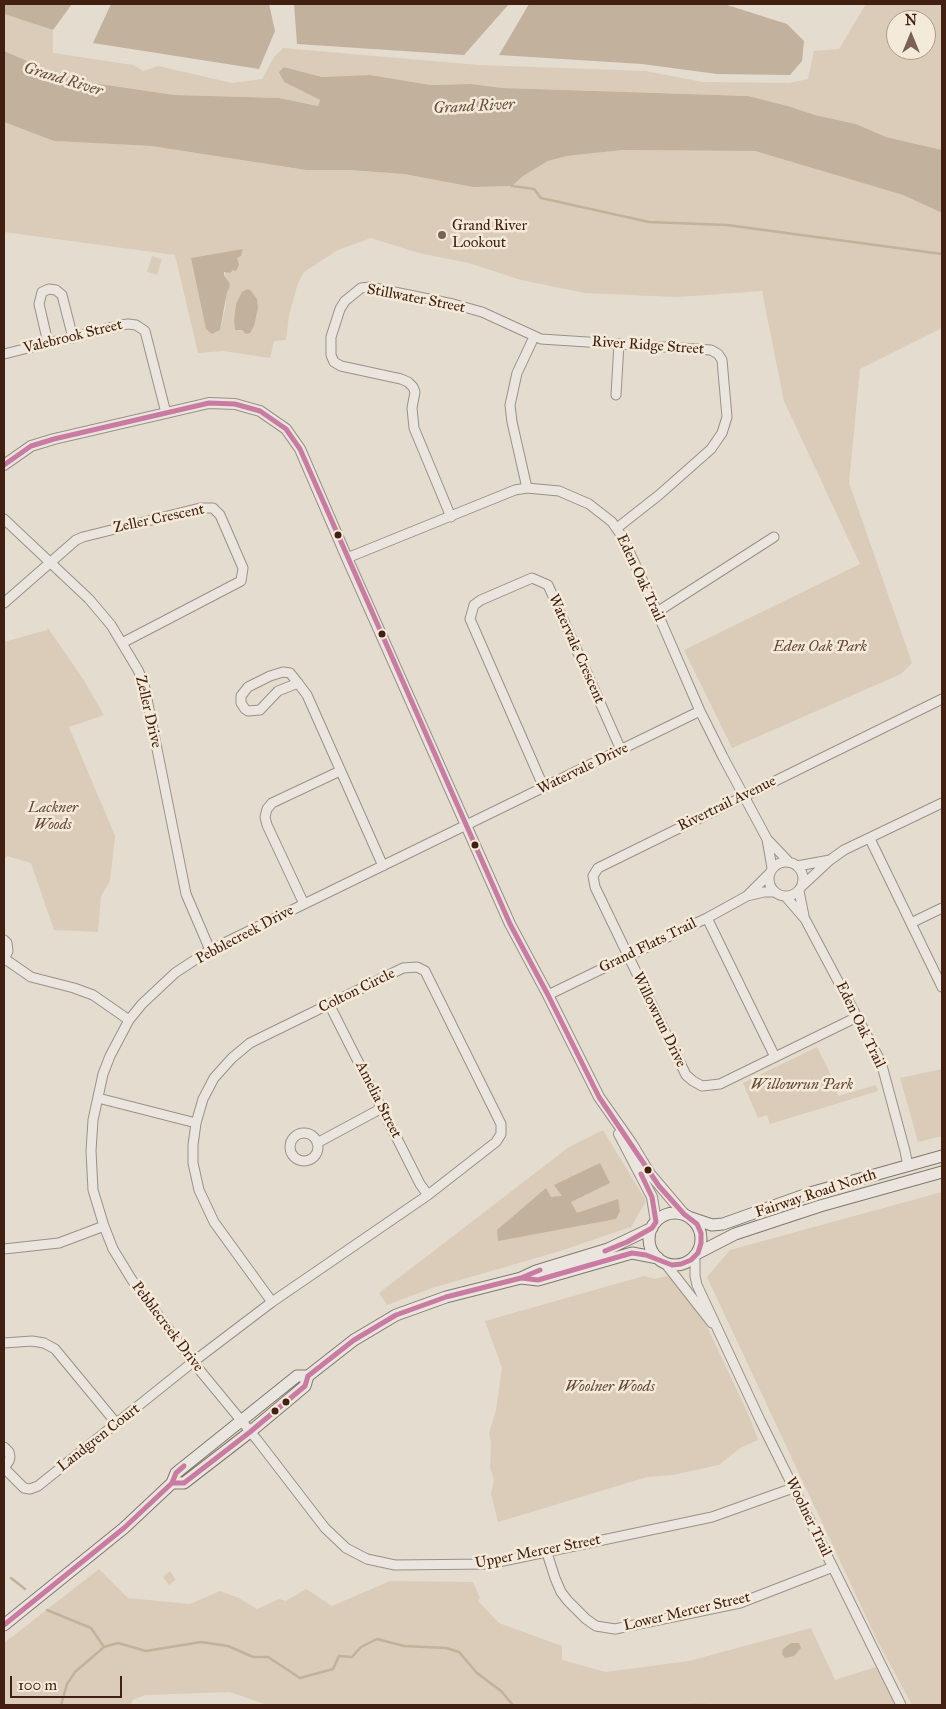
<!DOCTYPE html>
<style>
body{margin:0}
#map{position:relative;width:946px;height:1709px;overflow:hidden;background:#e4dcce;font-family:"IM FELL Great Primer",serif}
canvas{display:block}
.frame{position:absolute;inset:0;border:5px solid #422011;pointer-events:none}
.north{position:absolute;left:886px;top:10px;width:50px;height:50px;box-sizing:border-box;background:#f4ead9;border:1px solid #ad9989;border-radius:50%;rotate:0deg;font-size:14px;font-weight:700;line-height:20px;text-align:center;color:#422011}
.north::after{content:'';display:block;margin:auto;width:18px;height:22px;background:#7b6253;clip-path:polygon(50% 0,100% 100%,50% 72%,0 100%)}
.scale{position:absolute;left:10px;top:1676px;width:112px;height:22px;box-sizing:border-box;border:2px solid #422011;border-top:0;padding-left:6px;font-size:15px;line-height:18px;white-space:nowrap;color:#422011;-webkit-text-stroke:4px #f4ead9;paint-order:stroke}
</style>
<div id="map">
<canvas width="946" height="1709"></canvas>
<div class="frame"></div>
<div class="north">N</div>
<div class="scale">100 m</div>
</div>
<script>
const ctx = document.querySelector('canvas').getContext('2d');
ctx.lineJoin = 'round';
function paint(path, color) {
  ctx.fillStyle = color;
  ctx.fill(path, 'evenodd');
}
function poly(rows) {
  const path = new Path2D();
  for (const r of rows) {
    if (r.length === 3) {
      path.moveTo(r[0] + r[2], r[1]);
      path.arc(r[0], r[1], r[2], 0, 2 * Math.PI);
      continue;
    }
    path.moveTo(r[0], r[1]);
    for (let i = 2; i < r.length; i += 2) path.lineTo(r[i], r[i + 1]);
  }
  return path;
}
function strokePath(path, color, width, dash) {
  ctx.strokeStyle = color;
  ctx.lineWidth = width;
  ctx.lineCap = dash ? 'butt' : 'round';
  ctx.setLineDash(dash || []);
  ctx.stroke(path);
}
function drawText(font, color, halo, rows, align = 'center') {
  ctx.font = font + ' "IM FELL Great Primer",serif';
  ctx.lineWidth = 5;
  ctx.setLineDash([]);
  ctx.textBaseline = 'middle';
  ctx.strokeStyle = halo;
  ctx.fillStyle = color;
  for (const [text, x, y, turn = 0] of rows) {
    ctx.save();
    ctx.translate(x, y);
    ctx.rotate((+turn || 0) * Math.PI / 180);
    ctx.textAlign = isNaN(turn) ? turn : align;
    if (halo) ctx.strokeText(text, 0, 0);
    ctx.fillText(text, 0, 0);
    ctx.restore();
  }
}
const green = poly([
 [866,4,942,4,942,150,886,137,856,124,815,115,788,106,748,96,503,88,471,84,431,85,370,75,322,77,284,67,284,82,320,100,319,106,279,98,175,95,58,78,39,66,4,51,4,14,53,30,53,53,133,65,143,71,158,66,232,83,262,79,274,57,283,48,479,65,645,71,703,82,789,83,808,79,814,51,839,49],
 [896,20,926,20,926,50,896,50],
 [4,122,54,141,151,146,306,170,349,170,404,174,473,187,512,186,523,176,548,161,567,156,623,150,755,151,903,195,942,213,942,328,860,369,849,483,912,663,901,674,732,748,684,650,860,564,784,401,762,291,677,297,585,293,521,280,469,263,419,253,371,238,338,250,304,272,298,283,289,315,286,340,274,341,270,358,223,351,198,353,175,255,4,232],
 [191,258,237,258,237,262,230,272,225,272,226,305,222,323,220,330,215,333],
 [241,296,257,299,258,308,240,331,235,329,234,321],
 [152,256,162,259,157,275,147,272],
 [48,628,83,679,104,715,69,727,115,836,110,881,101,896,98,932,54,930,31,863,7,856,4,859,4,642,47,630],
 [817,1047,831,1075,838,1096,876,1085,878,1091,770,1124,767,1115,758,1118,743,1083],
 [942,1069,942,1136,918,1142,900,1078],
 [603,1130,646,1201,631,1227,557,1252,432,1288,387,1305,379,1293,569,1147],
 [942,1192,942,1705,912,1705,877,1640,707,1277,730,1250],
 [671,1275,687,1284,750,1418,758,1440,740,1448,719,1465,673,1475,647,1477,498,1522,491,1494,494,1480,490,1467,491,1443,489,1433,496,1410,502,1368,485,1321,644,1276,655,1279],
 [99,1569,128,1598,190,1604,220,1591,239,1598,257,1609,279,1599,286,1601,306,1589,332,1606,390,1581,473,1582,480,1598,478,1601,499,1623,562,1646,562,1660,606,1672,689,1661,811,1628,835,1680,876,1667,895,1705,267,1705,230,1692,145,1695,133,1700,130,1705,4,1705,4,1643],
 [170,1571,176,1580,169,1585,163,1577]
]);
const water = poly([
 [4,4,72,4,53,30,4,14],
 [111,4,269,4,275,31,259,69,93,43],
 [294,4,509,4,464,55,297,44],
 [529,4,724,4,787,24,804,41,802,61,790,75,717,74,642,64,499,55],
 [4,51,39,66,58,78,175,95,279,98,318,106,320,100,284,82,279,72,284,67,322,77,370,75,431,85,471,84,503,88,748,96,788,106,815,115,856,124,886,137,942,150,942,213,903,195,755,151,623,150,567,156,548,161,523,176,512,186,473,187,404,174,349,170,306,170,151,146,54,141,4,122],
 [243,249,241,256,237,258,239,265,236,271,233,270,230,273,224,272,224,275,230,284,229,289,227,292,220,330,212,334,206,329,191,258],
 [248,289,251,291,257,299,258,308,254,326,250,333,246,334,242,330,235,330,234,321,236,304,242,292],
 [600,1163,610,1183,571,1202,577,1213,618,1199,620,1211,616,1219,498,1241,497,1230,546,1188,551,1197,562,1196,554,1185],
 [791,1643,799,1643,801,1648,794,1656,785,1658,782,1654,783,1649]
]);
const stream = poly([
 [512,186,534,189,541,198,649,222,727,225,942,254],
 [11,1578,25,1589],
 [47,1610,91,1628,104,1647],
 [61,1705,67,1684,75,1672,104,1647,118,1643,146,1651,201,1642,228,1646,253,1657,268,1657,300,1678,333,1669,339,1656,352,1657,361,1647,377,1639,404,1646,446,1648,459,1652,477,1673,501,1691,513,1705],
 [690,1705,705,1705]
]);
const minor = poly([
 [48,343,39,304,42,292,49,289,56,290,62,295,73,338],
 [4,354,121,325,128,324,136,325,145,331,166,413],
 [616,395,619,344],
 [527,488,512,422,510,405,517,373,534,337],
 [451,517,414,428,412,408,415,392,413,387,408,382,401,379,341,366,334,362,331,355,331,337,340,309,345,301,361,288,370,287,453,304,482,312,541,339,711,350,718,354,722,360,727,417,722,433,711,449,659,495,617,528],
 [4,519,89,599,111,625,138,670,144,684,186,894,210,950],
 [347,558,515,490,527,488,559,491,589,504,612,522,623,538,657,612,700,711,723,757,767,839,789,862],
 [4,603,76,540,83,537,200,508,213,508,220,515,243,568,241,581,122,643],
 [657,612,774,537],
 [298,683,278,691,260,710,248,711,245,709,241,703,241,696,248,687,270,676,283,672,290,673,298,683,307,695,383,866],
 [700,711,210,950,175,973,142,1004,129,1020,110,1056,103,1074,93,1120,91,1151,93,1190,104,1226,113,1249,132,1280,193,1362,258,1441,325,1528,346,1548,367,1559,395,1565,489,1564,712,1517,793,1488],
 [544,788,470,619,474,605,481,600,532,578,548,585,621,750],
 [767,839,772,868],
 [870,839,942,987],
 [786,879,17],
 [797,866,830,860],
 [802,886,830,860,844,850,942,803],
 [799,891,804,916],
 [747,896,769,874],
 [786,897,805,919,881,1062,905,1151,908,1166],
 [304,904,267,825,265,817,267,809,272,803,340,771],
 [707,918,775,1057],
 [911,923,942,908],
 [4,940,7,943,8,951,4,959],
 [5,959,31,977,74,988,93,995,129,1020],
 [548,995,707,918,747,896,764,892,773,892],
 [329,1004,420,1184,428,1195],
 [857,1017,720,1084,702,1086,693,1081,686,1075,622,943,595,887,593,876,598,868,942,699],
 [98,1098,196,1123],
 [304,1147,14],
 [317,1143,382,1108],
 [4,1249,59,1243,104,1226],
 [695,1256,695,1276,697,1285,760,1420,901,1705],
 [665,1263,712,1323],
 [4,1343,32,1341,44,1343,55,1349,117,1424],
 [4,1447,9,1452,10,1457,9,1461,4,1468],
 [4,1468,24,1488,30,1489,38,1486,193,1362,272,1302,428,1195,496,1142,501,1134,501,1124,425,971,417,967,403,968,250,1043,232,1058,214,1078,203,1099,196,1123,193,1145,193,1163,199,1190,214,1222,272,1302],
 [547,1553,555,1578,561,1592,568,1601,586,1619,596,1626,615,1629,740,1603,833,1567]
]);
const tertiary = poly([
 [4,465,31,446,54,439,209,403,235,404,260,411,286,429,300,449,347,558,510,924,548,995,599,1097,632,1144,650,1174,684,1214],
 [619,1134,652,1197,656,1222]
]);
const secondary = poly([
 [675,1239,26],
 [691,1218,712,1225,723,1224,810,1193,942,1156],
 [698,1253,735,1234,820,1206,942,1172],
 [521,1278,538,1280,632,1253,658,1258],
 [172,1483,184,1483,250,1432,305,1386,308,1376,354,1340,396,1315,446,1297,521,1278,536,1271,608,1249,652,1228],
 [4,1625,124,1528,172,1483,176,1473,297,1376,308,1376]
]);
const bus1 = poly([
 [4,465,31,446,54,439,209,403,235,404,260,411,286,429,300,449,510,924,548,995,599,1097,659,1186,684,1214,697,1224,701,1233,701,1243,698,1253,691,1260,681,1264,672,1265,646,1255,632,1253,538,1280,521,1278],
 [605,1251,627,1242,652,1228,656,1222,652,1197,641,1174],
 [172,1483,184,1483,250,1432,305,1386,308,1376,354,1340,396,1315,446,1297,521,1278,540,1270],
 [4,1625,124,1528,172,1483,176,1473,184,1466]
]);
const markers = [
 [442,235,5,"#7b6253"],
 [338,535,4.5,"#422011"],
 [382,634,4.5,"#422011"],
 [475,845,4.5,"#422011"],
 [648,1170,4.5,"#422011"],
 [286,1402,4.5,"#422011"],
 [275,1411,4.5,"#422011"]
];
const poiNames = [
 ["Grand River",452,226],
 ["Lookout",452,243]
];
const streetNames = [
 ["Stillwater Street",416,299,11],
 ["Valebrook Street",73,337,-14],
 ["River Ridge Street",648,346,4],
 ["Zeller Crescent",159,519,-12],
 ["Eden Oak Trail",640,578,65],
 ["Watervale Crescent",576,649,66],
 ["Zeller Drive",148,712,77],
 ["Watervale Drive",583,769,-26],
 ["Rivertrail Avenue",727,804,-26],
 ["Pebblecreek Drive",245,935,-28],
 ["Grand Flats Trail",648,946,-26],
 ["Colton Circle",357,991,-26],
 ["Willowrun Drive",659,1020,64],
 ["Eden Oak Trail",860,1025,64],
 ["Amelia Street",378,1100,63],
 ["Fairway Road North",816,1194,-18],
 ["Pebblecreek Drive",167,1327,53],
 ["Landgren Court",99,1438,-38],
 ["Woolner Trail",808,1517,64],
 ["Upper Mercer Street",538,1552,-11],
 ["Lower Mercer Street",687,1612,-13]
];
const parkNames = [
 ["Eden Oak Park",820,647],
 ["Lackner",53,808],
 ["Woods",53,825],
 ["Willowrun Park",802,1085],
 ["Woolner Woods",610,1387]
];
const waterNames = [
 ["Grand River",63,80,17],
 ["Grand River",474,107,-3]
];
paint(green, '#daccb8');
paint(water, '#c2b19c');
strokePath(stream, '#c2b19c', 2.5);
strokePath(minor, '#9a9187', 11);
strokePath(tertiary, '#9a9187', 12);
strokePath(secondary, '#82786f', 13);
strokePath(minor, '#eae6df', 9);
strokePath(tertiary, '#eae6df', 10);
strokePath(secondary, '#eae6df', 11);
strokePath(bus1, '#ca7ba1', 5);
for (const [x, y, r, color] of markers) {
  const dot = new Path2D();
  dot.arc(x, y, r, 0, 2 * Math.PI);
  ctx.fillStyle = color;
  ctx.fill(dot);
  strokePath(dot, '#f4ead9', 2);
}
drawText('15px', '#422011', '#f4ead9', poiNames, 'left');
drawText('15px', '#422011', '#f4ead9', streetNames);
drawText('italic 15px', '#664836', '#f4ead9', parkNames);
drawText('italic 16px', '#6a4c3a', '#f4ead9', waterNames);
</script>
